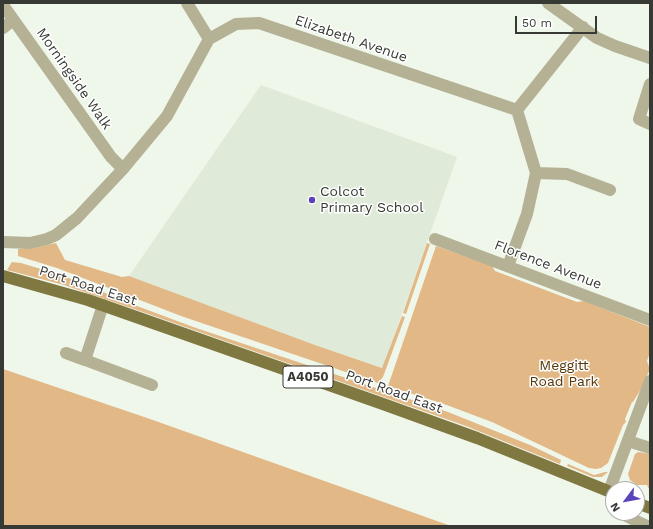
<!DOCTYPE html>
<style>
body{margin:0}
#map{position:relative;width:653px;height:529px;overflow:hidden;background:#eff6ea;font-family:"Work Sans",sans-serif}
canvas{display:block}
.frame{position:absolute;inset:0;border:4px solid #363934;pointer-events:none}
.north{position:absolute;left:605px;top:481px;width:40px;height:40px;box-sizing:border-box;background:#fff;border:1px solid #afb0ae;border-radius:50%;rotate:238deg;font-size:11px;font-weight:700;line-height:16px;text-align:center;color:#363934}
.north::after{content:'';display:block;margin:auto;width:14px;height:18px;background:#5a43bb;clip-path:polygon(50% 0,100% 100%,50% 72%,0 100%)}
.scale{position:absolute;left:515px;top:16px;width:82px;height:18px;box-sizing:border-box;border:2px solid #363934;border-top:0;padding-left:5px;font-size:12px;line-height:14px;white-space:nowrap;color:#363934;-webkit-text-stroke:3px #fff;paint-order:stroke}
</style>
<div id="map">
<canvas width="653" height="529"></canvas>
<div class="frame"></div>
<div class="north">N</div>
<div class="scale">50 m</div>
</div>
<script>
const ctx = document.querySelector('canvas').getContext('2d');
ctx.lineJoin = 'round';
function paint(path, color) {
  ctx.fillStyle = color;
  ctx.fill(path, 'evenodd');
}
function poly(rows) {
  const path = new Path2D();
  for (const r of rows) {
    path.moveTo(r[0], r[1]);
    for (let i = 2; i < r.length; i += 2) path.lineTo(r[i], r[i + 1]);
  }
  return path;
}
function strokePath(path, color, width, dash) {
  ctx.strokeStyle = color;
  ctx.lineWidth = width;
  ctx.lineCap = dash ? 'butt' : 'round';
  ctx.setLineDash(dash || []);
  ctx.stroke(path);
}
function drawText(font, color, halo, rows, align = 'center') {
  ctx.font = font + ' "Work Sans",sans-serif';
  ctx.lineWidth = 3;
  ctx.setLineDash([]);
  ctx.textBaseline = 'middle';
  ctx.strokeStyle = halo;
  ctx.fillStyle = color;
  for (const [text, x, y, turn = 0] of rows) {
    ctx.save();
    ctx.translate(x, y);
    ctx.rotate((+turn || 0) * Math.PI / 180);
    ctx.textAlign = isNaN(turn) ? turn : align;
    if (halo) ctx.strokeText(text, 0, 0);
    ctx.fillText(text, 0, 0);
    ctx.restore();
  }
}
const built = poly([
 [261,85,457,157,383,368,315,345,129,276]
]);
const green = poly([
 [56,243,65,260,122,277,129,276,315,345,382,368,402,316,405,317,383,377,378,383,181,316,57,268,18,256,18,249,34,248],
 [427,243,430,244,406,314,403,313],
 [436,246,492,266,495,271,577,302,584,301,650,327,650,352,647,361,650,369,641,389,633,402,632,402,625,419,626,422,623,425,608,463,601,468,596,469,589,468,492,422,444,404,388,386],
 [12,262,21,263,64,276,137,306,196,328,448,412,530,445,561,460,560,464,466,426,140,311,64,285,7,270],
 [3,369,150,419,451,526,3,526],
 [638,452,650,454,650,491,647,485,637,485,630,480,628,474,635,454],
 [568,464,594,475,605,472,608,472,602,477,593,477,567,466]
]);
const minor = poly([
 [187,3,209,39],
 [548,3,597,38,615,46,650,58],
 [3,5,111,157,123,169],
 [3,28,13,20],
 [650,84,639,119,650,124],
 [517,110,583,27],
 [536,173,567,174,610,190],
 [435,239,650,320],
 [3,242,30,243,47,239,56,235,77,218,123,169,167,116,209,39,236,24,259,23,517,110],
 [508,266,527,214,536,173,517,110],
 [103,305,85,360,152,385],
 [66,353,85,360],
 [628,441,650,448],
 [609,491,650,381],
 [621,513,636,521,647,526]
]);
const major = poly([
 [3,276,88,300,383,404,477,438,613,493],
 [637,503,650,508]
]);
const markers = [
 [312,200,4,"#5a43bb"]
];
const shields = [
 [308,377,50]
];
const shieldNames = [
 ["A4050",308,377]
];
const streetNames = [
 ["Elizabeth Avenue",351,39,19],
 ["Morningside Walk",74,79,55],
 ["Florence Avenue",548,265,21],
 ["Port Road East",88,286,18],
 ["Port Road East",394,392,20]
];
const poiNames = [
 ["Colcot",320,192],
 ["Primary School",320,208]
];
const parkNames = [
 ["Meggitt",564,366],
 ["Road Park",564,382]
];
paint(built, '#dfead8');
paint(green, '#e1b886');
strokePath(minor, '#b4b194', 12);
strokePath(major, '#7f7841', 12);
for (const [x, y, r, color] of markers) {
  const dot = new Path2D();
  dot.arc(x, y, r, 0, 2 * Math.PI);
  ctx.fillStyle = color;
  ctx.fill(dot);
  strokePath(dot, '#fff', 1.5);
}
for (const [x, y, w] of shields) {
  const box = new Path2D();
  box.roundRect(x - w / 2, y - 11, w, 22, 3);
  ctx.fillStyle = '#fff';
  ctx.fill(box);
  strokePath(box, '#363934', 1);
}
drawText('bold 13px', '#363934', null, shieldNames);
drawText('14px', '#363934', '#fff', streetNames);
drawText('14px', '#363934', '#fff', poiNames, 'left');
drawText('14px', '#56370a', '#fff', parkNames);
</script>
